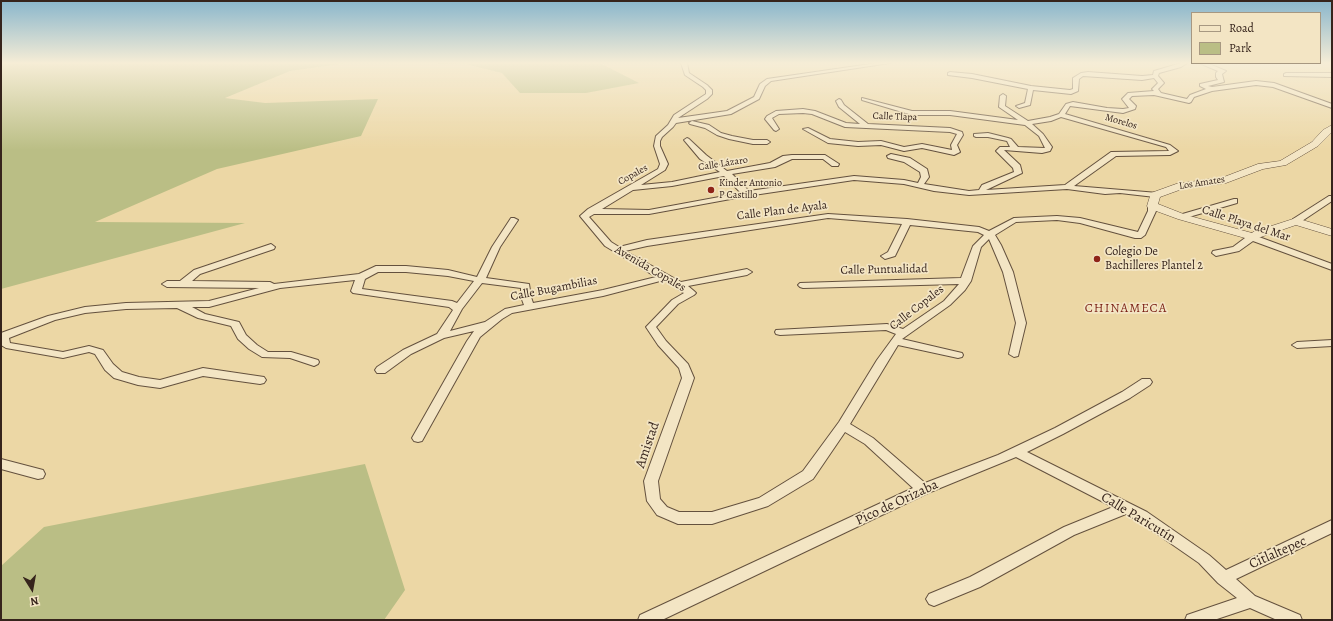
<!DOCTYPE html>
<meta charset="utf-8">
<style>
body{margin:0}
#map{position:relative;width:1333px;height:621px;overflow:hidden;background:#ecd7a5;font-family:Alegreya,serif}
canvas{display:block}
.frame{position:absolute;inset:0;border:2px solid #36241c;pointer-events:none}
.legend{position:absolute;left:1191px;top:12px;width:130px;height:52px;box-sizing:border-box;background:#f3e5c4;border:1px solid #a79881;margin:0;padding:5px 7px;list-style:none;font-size:12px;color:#36241c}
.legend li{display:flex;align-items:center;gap:8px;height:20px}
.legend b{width:20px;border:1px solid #a79881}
.north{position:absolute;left:12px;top:569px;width:40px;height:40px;-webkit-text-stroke:3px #f3e5c4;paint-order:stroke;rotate:169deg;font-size:11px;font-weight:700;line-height:16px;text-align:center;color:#36241c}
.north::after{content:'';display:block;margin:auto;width:14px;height:18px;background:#36241c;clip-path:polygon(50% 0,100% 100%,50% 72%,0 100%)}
</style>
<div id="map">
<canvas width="1333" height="621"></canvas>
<div class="frame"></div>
<ul class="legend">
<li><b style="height:5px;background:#f3e5c4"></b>Road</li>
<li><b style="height:11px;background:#babe85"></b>Park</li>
</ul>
<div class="north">N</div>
</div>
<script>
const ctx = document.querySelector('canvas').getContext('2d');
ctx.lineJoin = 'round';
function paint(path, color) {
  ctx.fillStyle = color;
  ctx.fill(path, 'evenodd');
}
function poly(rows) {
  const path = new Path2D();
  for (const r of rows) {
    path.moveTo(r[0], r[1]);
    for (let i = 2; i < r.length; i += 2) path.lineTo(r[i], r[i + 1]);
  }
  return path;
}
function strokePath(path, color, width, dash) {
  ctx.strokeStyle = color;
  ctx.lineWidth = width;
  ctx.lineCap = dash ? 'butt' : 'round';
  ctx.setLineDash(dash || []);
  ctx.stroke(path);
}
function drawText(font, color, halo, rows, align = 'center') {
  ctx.font = font + ' Alegreya,serif';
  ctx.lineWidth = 3.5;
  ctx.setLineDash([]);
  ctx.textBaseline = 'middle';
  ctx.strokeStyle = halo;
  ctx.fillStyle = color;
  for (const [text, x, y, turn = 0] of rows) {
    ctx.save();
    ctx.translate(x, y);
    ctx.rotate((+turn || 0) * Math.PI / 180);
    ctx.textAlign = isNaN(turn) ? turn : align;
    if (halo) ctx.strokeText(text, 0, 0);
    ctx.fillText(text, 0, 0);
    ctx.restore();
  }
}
const green = poly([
 [1,63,348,63,290,71,225,98,265,103,378,99,361,136,217,169,95,222,245,223,1,289],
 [387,63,600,63,639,83,586,93,520,93,502,73,465,64],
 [365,464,405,590,384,620,1,620,1,566,44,527]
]);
const minor = poly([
 [681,63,687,63,689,73,707,85,712,90,712,94,707,99,678,118,727,111,754,97,760,84,767,79,877,63,890,63,771,81,765,86,759,99,731,114,676,123,673,127,662,137,660,141,660,146,668,164,665,170,641,185,672,182,720,172,700,159,684,140,687,138,689,139,706,155,727,171,770,163,783,156,792,155,825,155,839,164,838,166,832,166,823,159,792,159,775,167,732,174,749,191,854,176,904,180,918,183,921,177,920,172,904,162,888,158,887,156,891,154,910,158,927,169,929,177,924,184,969,191,979,190,982,185,1014,172,1013,168,996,151,1000,147,1010,147,1007,141,988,137,976,137,974,136,974,134,988,133,1008,138,1011,139,1018,147,1045,148,1039,136,1025,125,950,115,912,115,862,100,862,98,912,111,950,111,1018,120,999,107,1000,96,1003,94,1006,96,1005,106,1028,121,1050,117,1059,114,1066,104,1073,102,1107,108,1123,109,1129,108,1122,99,1128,93,1154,91,1152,89,1158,83,1154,78,1142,80,1083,76,1079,79,1078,91,1071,94,1033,90,1030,105,1019,108,1016,106,1025,103,1028,89,972,78,948,75,948,73,950,72,972,74,1031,86,1070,90,1073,89,1073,78,1081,73,1088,72,1142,76,1153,75,1154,71,1181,63,1187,63,1181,67,1159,73,1158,76,1164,83,1158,89,1161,93,1187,99,1190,95,1206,89,1200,86,1200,84,1218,80,1216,77,1216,73,1218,71,1199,63,1207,63,1226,71,1222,74,1224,82,1208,86,1212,87,1256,81,1274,83,1332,104,1332,108,1273,87,1256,85,1212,91,1194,97,1191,102,1189,103,1154,95,1132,96,1129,99,1136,106,1135,109,1123,113,1070,106,1065,114,1170,145,1178,151,1170,155,1116,156,1074,186,1158,193,1159,195,1155,197,1120,193,1105,194,1067,189,969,195,934,191,904,184,854,180,747,196,649,214,594,214,589,217,611,242,619,247,647,240,828,214,907,219,979,227,989,231,1014,218,1057,216,1080,218,1138,232,1148,211,1148,206,1149,204,1155,204,1156,211,1145,235,1141,238,1135,238,1080,223,1057,220,1016,222,995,235,1001,245,1013,272,1026,323,1018,356,1014,357,1009,354,1016,323,1003,272,989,239,981,247,971,281,965,290,950,305,902,339,962,353,963,355,962,357,958,358,898,345,850,424,873,438,925,483,998,455,1055,428,1122,392,1142,379,1150,379,1152,382,1150,385,1130,398,1063,434,1027,452,1147,512,1209,555,1226,570,1332,520,1332,533,1236,579,1255,596,1300,615,1302,620,1277,620,1250,608,1214,620,1185,620,1187,615,1237,598,1218,583,1199,563,1137,520,1126,514,1074,535,980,587,934,606,929,604,926,599,929,594,970,577,1064,527,1113,507,1016,457,928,493,662,620,638,620,640,615,913,488,865,444,845,432,813,479,768,506,712,524,678,524,657,515,647,501,644,481,682,378,679,368,658,345,646,327,672,300,684,293,664,280,603,296,512,313,502,319,480,337,422,441,418,442,414,441,412,438,467,341,474,331,444,338,411,354,385,373,377,373,375,370,377,367,403,350,437,334,453,310,449,307,353,293,351,291,355,280,280,288,209,307,192,307,205,314,239,322,246,335,257,345,268,352,291,352,318,360,319,362,318,364,314,366,290,358,262,357,249,349,238,339,231,326,198,318,177,308,126,309,85,313,55,320,9,338,10,343,63,352,89,346,103,350,113,364,122,372,139,377,160,380,203,368,264,377,266,380,264,383,260,384,203,376,160,388,138,385,114,378,105,370,95,354,89,352,63,358,6,348,1,345,1,333,48,316,85,307,126,303,209,301,259,288,167,287,162,284,167,281,180,281,194,270,271,244,275,247,274,249,200,274,192,281,270,282,274,284,359,274,376,266,406,266,448,270,477,277,492,247,511,218,514,218,518,220,500,247,486,278,529,284,531,297,533,303,603,290,656,277,605,246,580,216,588,209,658,169,660,164,654,146,656,136,668,125,674,115,706,94,706,90,703,87,685,75,681,63],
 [1061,117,1166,147,1169,151,1111,152,1065,185,986,190,1022,173,1020,165,1004,150,1042,153,1050,151,1052,147,1043,134,1032,124,1051,121,1061,117],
 [724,176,741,193,649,210,602,209,633,190,672,186,724,176],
 [828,218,902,224,888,252,881,256,885,259,895,256,910,225,978,232,984,235,973,246,961,278,800,283,798,285,800,287,803,288,959,284,944,301,903,329,887,324,776,330,775,332,776,334,780,335,886,330,896,334,877,360,839,422,803,471,759,498,712,512,679,512,667,507,660,499,658,481,694,378,688,364,666,341,656,327,678,304,694,295,696,293,694,291,688,286,747,275,752,272,747,269,681,282,625,251,647,246,828,218],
 [378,272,406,272,448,276,474,281,457,303,452,301,362,289,365,279,378,272],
 [482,283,521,288,521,297,524,305,505,309,485,322,450,331,462,309,482,283],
 [1286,73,1332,73,1332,77,1284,76,1284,74,1286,73],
 [839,99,841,100,844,105,868,124,950,128,962,132,963,135,957,145,960,152,954,155,922,148,904,151,881,145,858,146,828,143,803,129,808,128,830,139,858,142,881,141,904,147,922,144,952,150,951,145,957,134,950,132,845,127,812,114,803,113,779,114,772,118,779,129,776,131,774,130,765,119,767,116,776,111,803,109,815,111,846,123,860,124,839,107,836,101,839,99],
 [692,121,709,125,721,133,732,136,753,140,767,140,770,142,767,144,753,144,729,139,717,135,705,128,690,124,689,123,692,121],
 [1329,196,1332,196,1332,201,1299,223,1293,223,1292,221,1293,219,1329,196],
 [1234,199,1237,199,1237,203,1182,219,1178,217,1179,215,1234,199],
 [1257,231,1261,234,1259,237,1332,264,1332,270,1253,241,1239,251,1216,256,1212,253,1213,251,1233,247,1249,235,1257,231],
 [1332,340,1332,346,1297,348,1292,345,1297,342,1332,340],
 [1,459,43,470,45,474,43,478,38,479,1,469,1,459]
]);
const tertiary = poly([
 [1332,125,1332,132,1318,146,1286,165,1263,169,1226,183,1182,189,1160,197,1158,204,1186,215,1252,233,1253,232,1296,218,1332,229,1332,236,1296,225,1252,240,1178,219,1148,208,1147,206,1151,193,1176,184,1224,177,1258,164,1280,161,1312,142,1323,130,1332,125]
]);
const markers = [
 [711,190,4,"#8f2418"],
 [1097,259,4,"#8f2418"]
];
const farStreetnames = [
 ["Calle Tlapa",895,117,2],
 ["Morelos",1121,122,16],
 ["Calle Lázaro",723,164,-9],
 ["Copales",633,175,-29],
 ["Los Amates",1202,183,-9]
];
const farPoinames = [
 ["Kinder Antonio",719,184],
 ["P Castillo",719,196]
];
const streetNames = [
 ["Calle Plan de Ayala",782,211,-7],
 ["Calle Playa del Mar",1246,224,18],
 ["Avenida Copales",650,269,30],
 ["Calle Puntualidad",884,270,-1],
 ["Calle Bugambilias",554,289,-11],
 ["Calle Copales",917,308,-38]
];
const poiNames = [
 ["Colegio De",1105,252],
 ["Bachilleres Plantel 2",1105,266]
];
const neighbourhoodNames = [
 ["CHINAMECA",1126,309]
];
const nearStreetnames = [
 ["Amistad",648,445,-71],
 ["Pico de Orizaba",897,503,-25],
 ["Calle Paricutín",1138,518,31],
 ["Citlaltepec",1278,553,-24]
];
paint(green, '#babe85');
strokePath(minor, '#64513e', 2);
strokePath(tertiary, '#64513e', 1);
paint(minor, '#f3e5c4');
paint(tertiary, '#f3e5c4');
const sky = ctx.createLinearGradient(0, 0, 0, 150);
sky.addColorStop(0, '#89b6cc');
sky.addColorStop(0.42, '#f6edd6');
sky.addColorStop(1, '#f6edd600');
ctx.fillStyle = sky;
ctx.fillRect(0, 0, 1333, 150);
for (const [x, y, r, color] of markers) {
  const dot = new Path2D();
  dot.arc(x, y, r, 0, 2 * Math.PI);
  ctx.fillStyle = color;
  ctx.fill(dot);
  strokePath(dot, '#f3e5c4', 1.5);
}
drawText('10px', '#36241c', '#f3e5c4', farStreetnames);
drawText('10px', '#36241c', '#f3e5c4', farPoinames, 'left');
drawText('12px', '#36241c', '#f3e5c4', streetNames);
drawText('12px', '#36241c', '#f3e5c4', poiNames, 'left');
ctx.letterSpacing = '1px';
drawText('13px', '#7a1f14', '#f3e5c4', neighbourhoodNames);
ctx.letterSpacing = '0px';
drawText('14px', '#36241c', '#f3e5c4', nearStreetnames);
</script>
